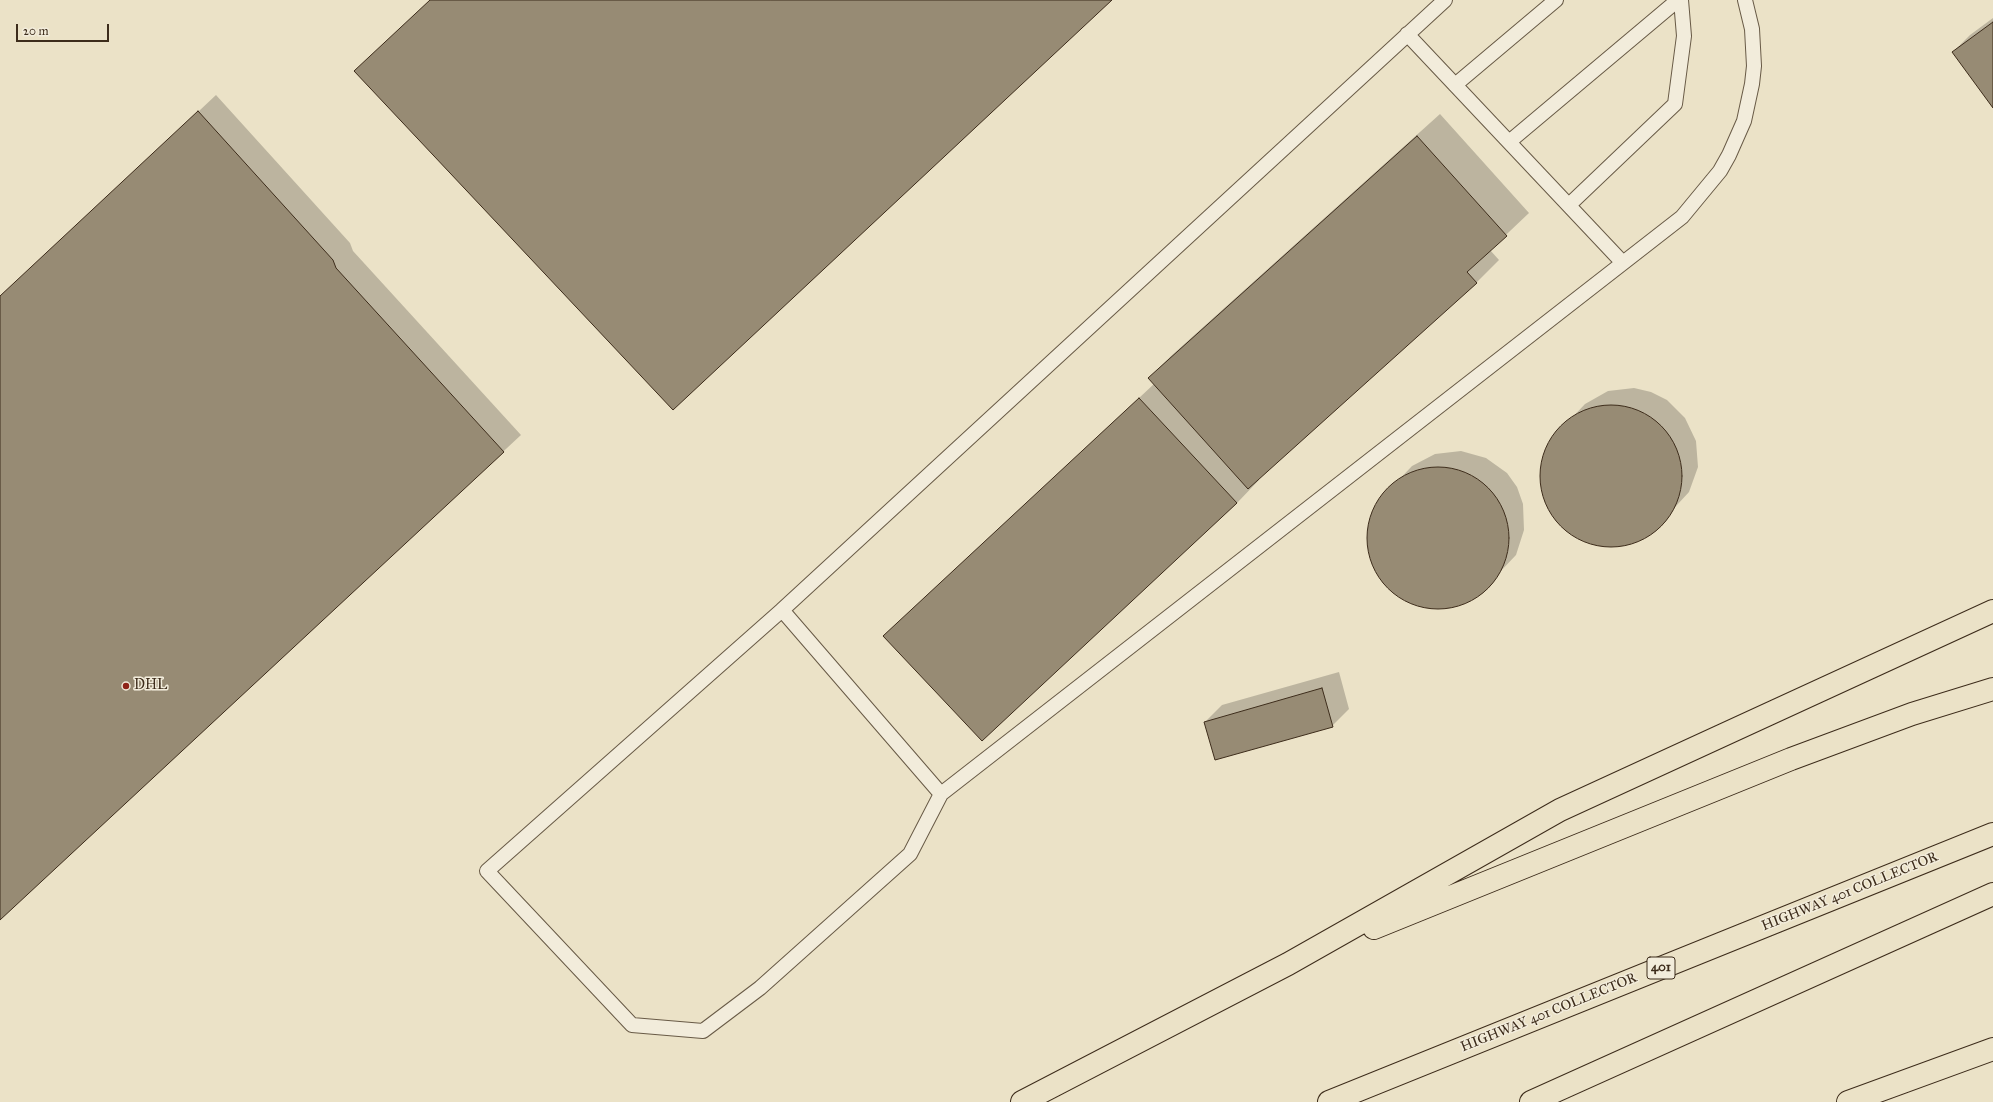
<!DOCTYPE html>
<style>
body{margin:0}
#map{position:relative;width:1993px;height:1102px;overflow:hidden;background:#ebe2c7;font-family:"IM FELL Great Primer",serif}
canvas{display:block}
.scale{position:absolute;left:16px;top:24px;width:93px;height:18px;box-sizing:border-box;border:2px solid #3d2c1b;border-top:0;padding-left:5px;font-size:12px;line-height:14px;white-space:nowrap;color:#3d2c1b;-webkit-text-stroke:3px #f2ecdb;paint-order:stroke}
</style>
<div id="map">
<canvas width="1993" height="1102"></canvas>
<div class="scale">20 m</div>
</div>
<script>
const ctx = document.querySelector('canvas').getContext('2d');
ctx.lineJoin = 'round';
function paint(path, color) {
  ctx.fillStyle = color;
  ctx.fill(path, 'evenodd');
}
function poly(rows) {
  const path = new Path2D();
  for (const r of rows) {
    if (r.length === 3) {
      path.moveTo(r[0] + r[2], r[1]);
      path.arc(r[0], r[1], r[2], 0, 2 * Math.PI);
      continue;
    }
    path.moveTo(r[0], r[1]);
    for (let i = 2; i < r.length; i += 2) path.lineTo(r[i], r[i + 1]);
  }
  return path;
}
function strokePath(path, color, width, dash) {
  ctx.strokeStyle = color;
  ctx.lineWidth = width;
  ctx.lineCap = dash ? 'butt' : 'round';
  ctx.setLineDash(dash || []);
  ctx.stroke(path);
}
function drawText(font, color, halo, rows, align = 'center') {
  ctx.font = font + ' "IM FELL Great Primer",serif';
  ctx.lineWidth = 3;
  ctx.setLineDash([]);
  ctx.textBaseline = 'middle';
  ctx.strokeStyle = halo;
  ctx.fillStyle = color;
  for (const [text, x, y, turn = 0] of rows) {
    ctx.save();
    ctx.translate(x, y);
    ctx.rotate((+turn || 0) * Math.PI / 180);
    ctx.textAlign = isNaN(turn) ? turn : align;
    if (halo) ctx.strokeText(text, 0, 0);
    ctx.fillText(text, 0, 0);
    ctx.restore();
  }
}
const shadow = poly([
 [1993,18,1993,107,1953,52,1970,35],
 [216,95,350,243,353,251,521,435,0,919,0,298],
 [1440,114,1529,213,1490,250,1499,260,1477,282,1258,479,1259,480,1237,503,982,740,907,614,1154,384,1149,378,1171,356],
 [1634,388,1651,392,1667,400,1685,418,1696,441,1698,467,1689,492,1654,530,1631,542,1614,545,1596,544,1572,534,1554,516,1543,492,1542,466,1550,441,1585,404,1608,391],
 [1461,451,1486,458,1507,473,1517,487,1523,504,1524,530,1516,555,1481,592,1458,604,1432,607,1407,600,1386,585,1376,571,1370,554,1369,528,1377,503,1412,466,1435,454],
 [1339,672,1349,709,1332,726,1205,722,1222,705]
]);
const building = poly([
 [430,0,1112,0,673,410,354,71,430,0],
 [1993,22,1993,108,1952,52,1993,22],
 [198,111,333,260,336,268,504,452,0,920,0,296,198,111],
 [1417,136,1507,236,1467,272,1477,283,1248,489,1148,378,1417,136],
 [1139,398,1237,503,982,741,883,636,1139,398],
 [1611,476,71],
 [1438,538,71],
 [1322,688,1333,727,1215,760,1204,722,1322,688]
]);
const lane = poly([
 [1445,0,782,610,941,794,1682,217,1720,171,1729,155,1744,121,1752,84,1754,66,1752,29,1745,0],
 [1407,34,1623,263],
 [1455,85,1556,0],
 [1509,142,1678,0],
 [1569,205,1675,104,1684,36,1681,0],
 [782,610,487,871,632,1025,703,1031,760,988,910,854,941,794]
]);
const highway = poly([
 [1374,928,1791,759,1912,714,1993,689],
 [1022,1102,1288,964,1560,810,1993,611],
 [1329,1102,1993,834],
 [1531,1102,1993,894],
 [1848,1102,1993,1049]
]);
const markers = [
 [126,686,4,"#8f2418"]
];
const shields = [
 [1661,968,28]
];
const shieldNames = [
 ["401",1661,968]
];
const poiNames = [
 ["DHL",134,686]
];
const streetNames = [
 ["HIGHWAY 401 COLLECTOR",1850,892,-22],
 ["HIGHWAY 401 COLLECTOR",1549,1013,-22]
];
paint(shadow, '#0003');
paint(building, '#978b74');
strokePath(building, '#3d2c1b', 1);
strokePath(lane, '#685a46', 16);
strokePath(highway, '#3d2c1b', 24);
strokePath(lane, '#f2ecdb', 14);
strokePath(highway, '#ebe2c7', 22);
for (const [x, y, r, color] of markers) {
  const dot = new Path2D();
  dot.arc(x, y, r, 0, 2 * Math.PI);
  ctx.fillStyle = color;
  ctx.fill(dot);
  strokePath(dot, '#f2ecdb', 1.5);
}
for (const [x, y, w] of shields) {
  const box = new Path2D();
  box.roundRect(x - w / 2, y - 11, w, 22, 3);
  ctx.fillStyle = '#f2ecdb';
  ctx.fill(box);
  strokePath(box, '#3d2c1b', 1);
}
drawText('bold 13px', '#3d2c1b', null, shieldNames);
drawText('14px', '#3d2c1b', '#f2ecdb', poiNames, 'left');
drawText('14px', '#3d2c1b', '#f2ecdb', streetNames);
</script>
